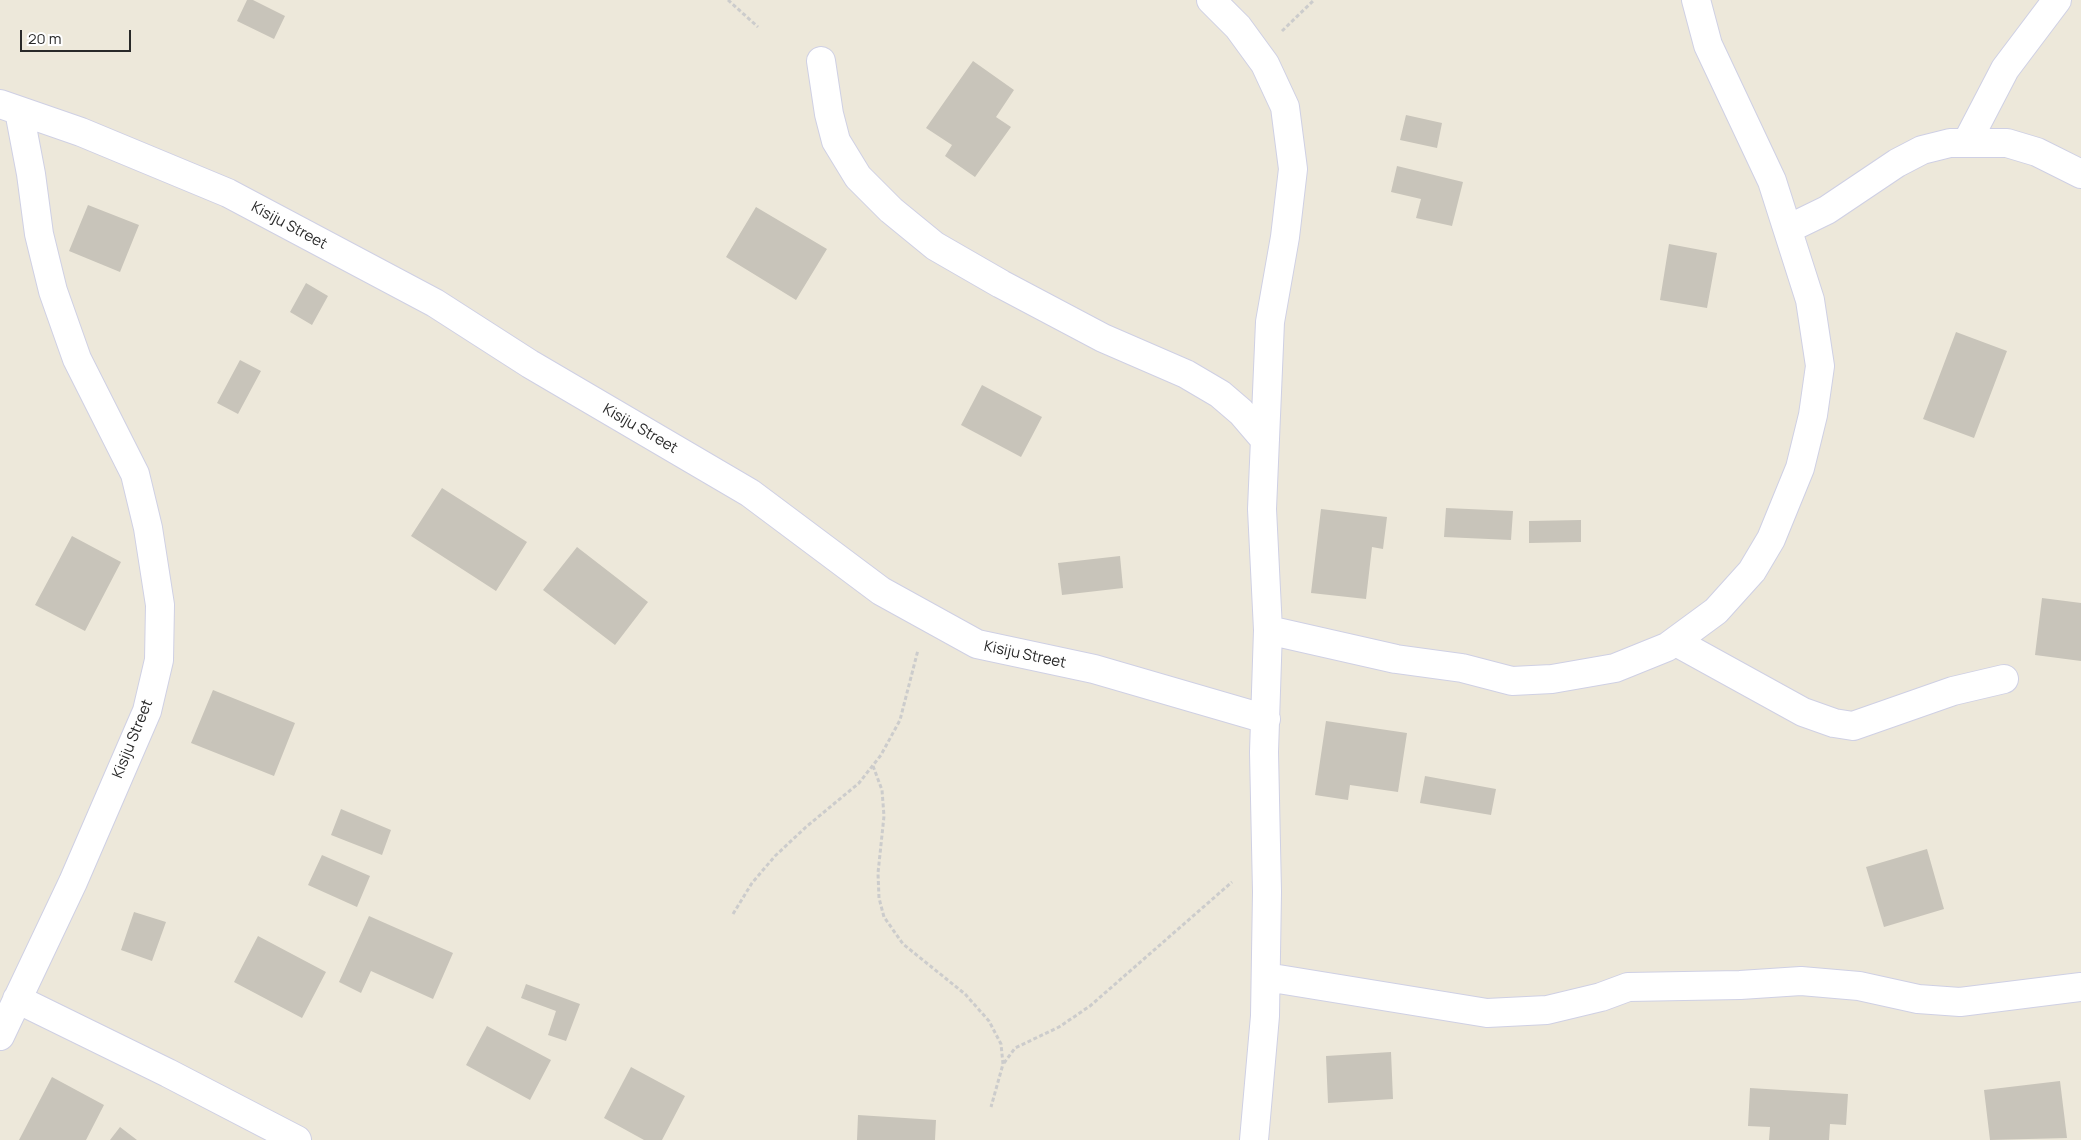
<!DOCTYPE html>
<style>
body{margin:0}
#map{position:relative;width:2081px;height:1140px;overflow:hidden;background:#ede8da;font-family:Manrope,sans-serif}
canvas{display:block}
.scale{position:absolute;left:20px;top:30px;width:111px;height:22px;box-sizing:border-box;border:2px solid #292929;border-top:0;padding-left:6px;font-size:15px;line-height:18px;white-space:nowrap;color:#292929;-webkit-text-stroke:4px #fff;paint-order:stroke}
</style>
<div id="map">
<canvas width="2081" height="1140"></canvas>
<div class="scale">20 m</div>
</div>
<script>
const ctx = document.querySelector('canvas').getContext('2d');
ctx.lineJoin = 'round';
function paint(path, color) {
  ctx.fillStyle = color;
  ctx.fill(path, 'evenodd');
}
function poly(rows) {
  const path = new Path2D();
  for (const r of rows) {
    path.moveTo(r[0], r[1]);
    for (let i = 2; i < r.length; i += 2) path.lineTo(r[i], r[i + 1]);
  }
  return path;
}
function strokePath(path, color, width, dash) {
  ctx.strokeStyle = color;
  ctx.lineWidth = width;
  ctx.lineCap = dash ? 'butt' : 'round';
  ctx.setLineDash(dash || []);
  ctx.stroke(path);
}
function drawText(font, color, halo, rows, align = 'center') {
  ctx.font = font + ' Manrope,sans-serif';
  ctx.lineWidth = 4.5;
  ctx.setLineDash([]);
  ctx.textBaseline = 'middle';
  ctx.strokeStyle = halo;
  ctx.fillStyle = color;
  for (const [text, x, y, turn = 0] of rows) {
    ctx.save();
    ctx.translate(x, y);
    ctx.rotate((+turn || 0) * Math.PI / 180);
    ctx.textAlign = isNaN(turn) ? turn : align;
    if (halo) ctx.strokeText(text, 0, 0);
    ctx.fillText(text, 0, 0);
    ctx.restore();
  }
}
const building = poly([
 [247,0,253,0,285,16,274,39,237,21],
 [973,61,1014,90,996,117,1011,127,975,177,945,156,952,145,926,128],
 [1406,115,1442,123,1437,148,1400,140],
 [1397,166,1463,182,1452,226,1416,218,1421,199,1391,192],
 [88,205,139,225,120,272,69,251],
 [756,207,827,249,796,300,726,257],
 [1669,244,1717,253,1707,308,1660,300],
 [306,283,328,296,312,325,290,312],
 [1956,332,2007,351,1974,438,1923,419],
 [240,360,261,371,238,414,217,403],
 [982,385,1042,417,1021,457,961,425],
 [442,488,527,542,496,591,411,536],
 [1446,508,1513,511,1511,540,1444,537],
 [1321,509,1387,517,1383,549,1372,547,1366,599,1311,593],
 [1581,520,1581,542,1529,543,1529,521],
 [72,536,121,562,85,631,35,605],
 [577,547,648,602,615,645,543,590],
 [1120,556,1123,588,1062,595,1058,563],
 [2042,598,2081,603,2081,661,2035,655],
 [213,690,295,723,274,776,191,743],
 [1326,721,1407,733,1398,792,1350,785,1348,800,1315,795],
 [1425,776,1496,789,1491,815,1420,803],
 [341,809,391,830,382,855,331,835],
 [1927,849,1944,909,1884,927,1866,867],
 [322,855,370,876,357,907,308,885],
 [134,912,166,922,152,961,121,950],
 [369,916,453,953,433,999,371,971,361,993,339,982],
 [258,936,326,972,302,1018,234,982],
 [526,984,580,1004,566,1041,548,1035,556,1011,521,998],
 [487,1026,551,1060,530,1100,466,1065],
 [1391,1052,1393,1099,1328,1103,1326,1056],
 [631,1067,685,1096,662,1140,644,1140,604,1118],
 [52,1077,104,1105,86,1140,19,1140],
 [2060,1081,2067,1138,1990,1140,1984,1090],
 [1750,1088,1848,1094,1846,1125,1830,1124,1829,1140,1769,1140,1770,1127,1748,1126],
 [858,1115,936,1120,935,1140,857,1140],
 [120,1127,137,1140,110,1140]
]);
const path = poly([
 [728,0,758,27],
 [1282,31,1314,0],
 [873,766,882,790,884,816,878,873,879,898,884,917,903,944,965,994,989,1021,1001,1044,1003,1064,991,1107],
 [733,914,752,883,775,856,806,827,859,783,881,755,900,720,918,650],
 [1004,1063,1015,1048,1059,1027,1090,1006,1232,882]
]);
const minor = poly([
 [1211,0,1238,27,1265,64,1285,107,1293,169,1285,237,1270,322,1262,509,1268,630,1264,752,1267,892,1265,1016,1254,1140],
 [821,61,829,114,836,141,858,177,891,210,935,246,1001,284,1103,338,1186,374,1220,394,1241,412,1265,440],
 [0,104,81,132,228,193,435,303,530,364,750,493,881,591,977,644,1094,669,1266,719],
 [1967,142,2005,69,2057,0],
 [1788,229,1827,210,1897,163,1922,150,1950,143,2007,143,2037,152,2081,174],
 [1268,630,1396,659,1462,668,1512,681,1552,679,1615,668,1667,647,1716,611,1752,571,1771,539,1800,468,1813,415,1820,366,1810,300,1772,181,1708,45,1696,0],
 [1676,642,1803,712,1834,723,1853,726,1953,691,2004,679],
 [1266,977,1487,1013,1547,1010,1601,997,1628,987,1740,985,1801,981,1859,986,1918,999,1960,1002,2081,987],
 [17,999,168,1073,297,1140],
 [0,1036,73,882,147,711,159,660,160,605,148,528,135,474,77,359,53,291,39,234,31,174,19,111]
]);
const streetNames = [
 ["Kisiju Street",289,226,28],
 ["Kisiju Street",640,429,30],
 ["Kisiju Street",1025,655,12],
 ["Kisiju Street",133,739,-68]
];
paint(building, '#c8c4ba');
strokePath(minor, '#cfd0e4', 30);
strokePath(path, '#ccc', 3, [4, 2.5]);
strokePath(minor, '#fff', 28);
drawText('15px', '#292929', '#fff', streetNames);
</script>
